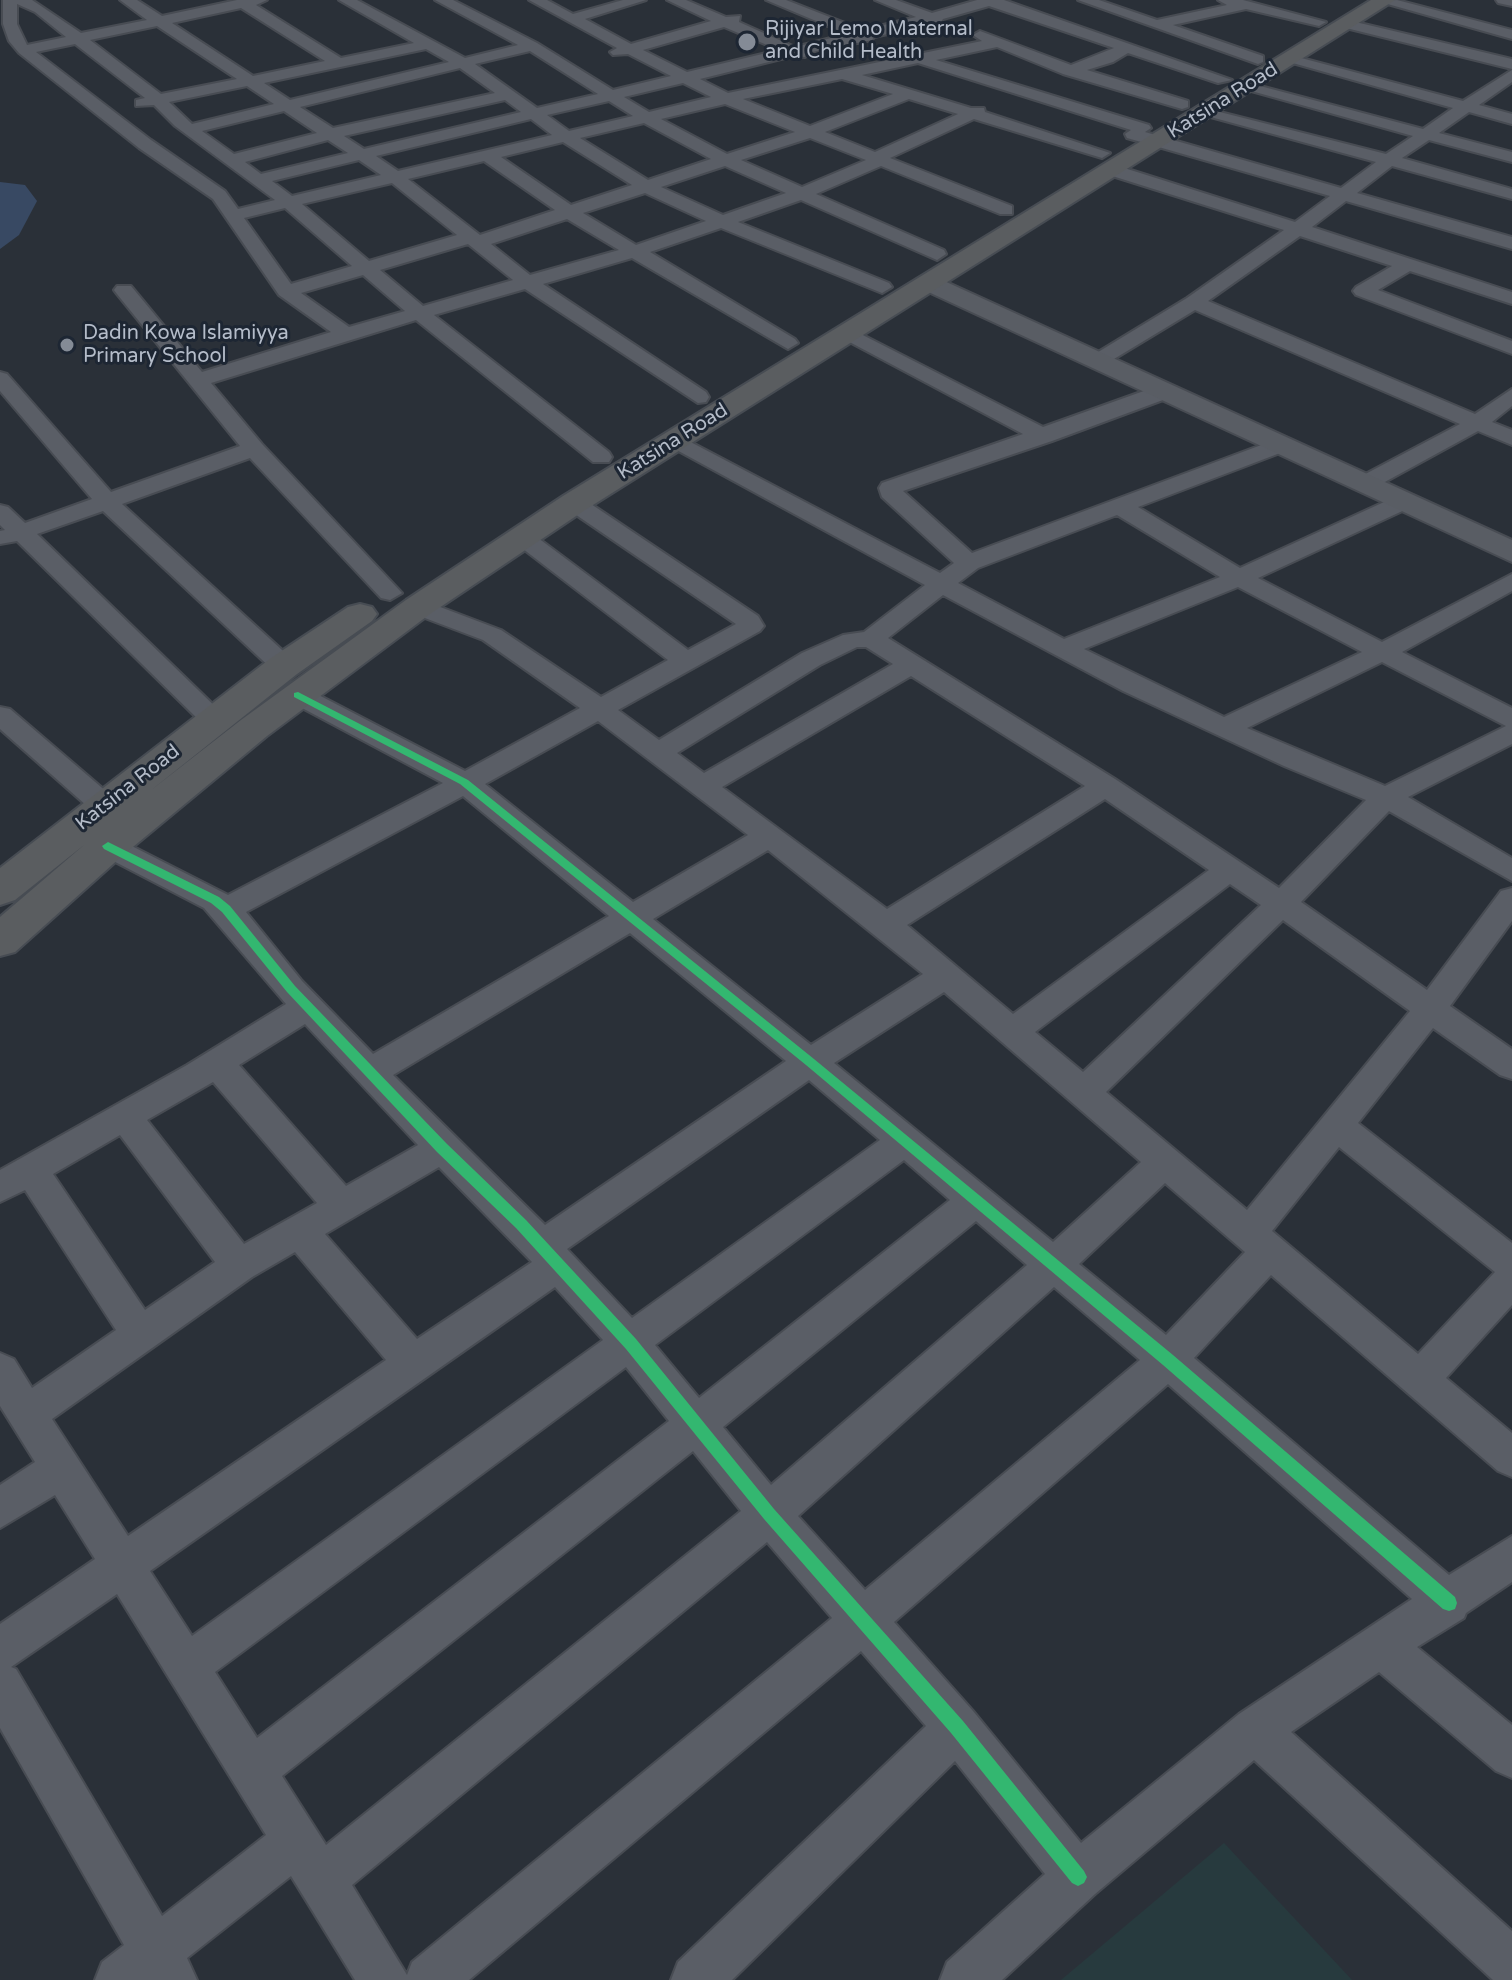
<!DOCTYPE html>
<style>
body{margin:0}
canvas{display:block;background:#2a3038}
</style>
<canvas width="1512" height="1980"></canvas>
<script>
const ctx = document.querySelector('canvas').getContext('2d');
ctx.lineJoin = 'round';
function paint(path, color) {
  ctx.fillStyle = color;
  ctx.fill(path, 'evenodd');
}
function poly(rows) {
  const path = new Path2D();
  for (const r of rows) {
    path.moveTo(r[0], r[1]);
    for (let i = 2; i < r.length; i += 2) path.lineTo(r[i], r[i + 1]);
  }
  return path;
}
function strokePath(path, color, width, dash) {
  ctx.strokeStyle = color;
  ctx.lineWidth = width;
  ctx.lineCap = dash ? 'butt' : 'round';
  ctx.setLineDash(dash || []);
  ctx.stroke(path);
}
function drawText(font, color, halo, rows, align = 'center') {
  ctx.font = font + ' "Varela Round",sans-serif';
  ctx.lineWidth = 6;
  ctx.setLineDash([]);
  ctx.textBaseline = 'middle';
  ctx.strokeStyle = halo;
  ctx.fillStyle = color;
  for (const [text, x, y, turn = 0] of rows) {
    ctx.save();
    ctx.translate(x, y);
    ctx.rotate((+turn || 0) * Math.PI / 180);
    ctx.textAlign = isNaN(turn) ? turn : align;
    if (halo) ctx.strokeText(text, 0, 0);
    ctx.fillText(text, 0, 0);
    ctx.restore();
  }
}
const green = poly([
 [1224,1843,1352,1980,1061,1980]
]);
const water = poly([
 [0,182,25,185,37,201,19,235,0,249]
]);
const street = poly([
 [3,0,32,0,81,33,147,20,120,0,137,0,162,16,237,0,267,0,256,5,341,58,414,43,339,0,357,0,465,58,518,45,435,0,453,0,537,43,613,90,671,76,628,54,613,55,610,52,617,48,529,0,547,0,573,14,623,0,646,0,585,19,631,44,711,21,667,0,686,0,726,17,740,16,739,22,795,47,847,34,766,0,786,0,863,30,916,17,875,0,896,0,932,13,977,0,1004,0,1232,80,1218,83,1128,53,1113,62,1087,70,1188,101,1188,107,1182,109,1063,74,997,47,936,60,1149,125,1151,128,1145,132,1341,188,1376,162,1196,113,1204,108,1386,154,1413,136,1237,87,1245,82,1423,129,1453,108,1282,60,1290,55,1463,101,1512,70,1512,82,1479,105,1512,114,1512,124,1469,112,1439,133,1512,152,1512,162,1429,140,1402,158,1512,189,1512,199,1392,166,1357,193,1512,237,1512,249,1346,201,1312,227,1512,292,1512,304,1410,271,1378,290,1512,341,1512,354,1356,295,1353,291,1356,287,1392,266,1300,236,1208,301,1475,414,1512,389,1512,406,1492,422,1512,430,1512,445,1478,431,1372,489,1356,489,1353,484,1356,479,1460,424,1195,310,1104,365,1090,365,1087,361,1090,357,1187,298,1284,230,1106,174,1106,166,1118,166,1295,222,1330,196,1127,138,1125,134,1131,130,918,63,862,75,971,108,984,108,985,112,1110,153,1102,158,974,119,890,158,1012,206,1012,214,1000,214,881,166,816,194,944,250,946,254,937,260,801,200,738,222,889,283,892,287,882,293,721,228,650,252,795,339,798,343,788,349,632,258,543,284,706,392,709,397,706,402,698,403,525,289,434,315,609,452,612,457,609,462,593,462,416,320,211,383,262,444,402,593,390,600,381,598,250,458,122,504,293,660,297,666,293,672,275,672,103,511,37,534,229,720,225,726,215,729,205,726,17,541,0,544,0,531,5,530,0,525,0,505,8,507,25,523,92,499,0,391,0,372,7,374,111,492,240,446,117,294,114,290,117,286,131,286,202,372,331,332,279,295,213,199,139,148,19,53,9,41,3,24,3,0],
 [17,4,35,12,66,37,27,45,17,24,17,4],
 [989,6,1114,48,1071,65,980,31,973,35,982,41,728,93,700,79,793,56,805,57,807,53,872,40,874,37,941,22,943,19,989,6],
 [241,8,325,61,253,76,172,23,241,8],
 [157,26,237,79,161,94,90,40,157,26],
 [724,27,779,50,687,72,643,50,724,27],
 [75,44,145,98,136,100,136,106,154,105,175,126,275,200,238,209,225,191,151,140,36,52,75,44],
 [426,49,449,62,290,100,264,83,426,49],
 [530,51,598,94,537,108,475,64,530,51],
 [460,68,495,93,333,128,300,107,460,68],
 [842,79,893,94,810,126,743,99,842,79],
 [683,83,711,97,649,112,624,97,683,83],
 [247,86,274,104,192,124,169,102,247,86],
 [909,99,958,114,875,152,825,132,909,99],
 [505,100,521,112,364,149,344,136,505,100],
 [609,101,633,116,569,131,547,115,609,101],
 [725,104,795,132,727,154,661,119,725,104],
 [284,111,317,133,234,154,202,131,284,111],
 [531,119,552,135,398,171,376,156,531,119],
 [644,123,711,159,648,180,580,138,644,123],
 [810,138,866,160,802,187,741,160,810,138],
 [328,140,348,153,261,174,245,162,328,140],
 [563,142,632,185,571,205,501,157,563,142],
 [359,160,381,175,292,196,272,181,359,160],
 [484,161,555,210,480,235,408,179,484,161],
 [725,166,786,193,723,215,661,187,725,166],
 [392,183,457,235,369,261,302,204,392,183],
 [645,193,706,221,636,245,583,213,645,193],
 [285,208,352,266,291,284,244,218,285,208],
 [567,219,619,250,530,275,491,244,567,219],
 [468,244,513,280,423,306,380,270,468,244],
 [363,275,405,311,349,327,301,293,363,275],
 [1078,0,1099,0,1157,20,1227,5,1218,0,1243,0,1326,22,1319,26,1246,9,1173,25,1263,56,1263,62,1258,64,1078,0],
 [1397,0,1512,30,1512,39,1377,1,1397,0],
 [1496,0,1512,0,1512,6,1498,3,1496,0],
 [1347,20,1512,59,1512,69,1342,27,1342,21,1347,20],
 [849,328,1043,427,1155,387,1171,387,1174,392,1171,397,1052,441,903,491,972,553,1280,438,1288,440,1291,445,1288,450,1138,507,1240,568,1395,497,1411,497,1415,502,1411,507,1258,578,1382,642,1512,574,1512,591,1402,652,1512,708,1512,744,1408,797,1512,858,1512,881,1389,811,1301,902,1427,990,1501,891,1512,888,1512,921,1450,1006,1512,1049,1512,1079,1500,1075,1433,1028,1358,1123,1512,1243,1512,1305,1446,1378,1512,1433,1512,1477,1498,1471,1271,1275,1194,1358,1449,1575,1512,1536,1512,1582,1466,1613,1464,1618,1417,1647,1512,1725,1512,1778,1496,1771,1379,1672,1291,1732,1512,1931,1512,1980,1493,1980,1254,1760,1095,1894,1002,1980,940,1980,947,1962,1045,1874,955,1761,732,1980,671,1980,678,1962,926,1726,861,1651,469,1980,355,1980,291,1876,187,1958,197,1980,95,1980,102,1962,124,1945,0,1728,0,1624,95,1559,55,1495,0,1528,0,1485,35,1462,0,1406,0,1353,14,1359,32,1388,116,1330,25,1190,0,1202,0,1170,187,1065,286,1004,204,908,98,853,93,846,98,839,108,836,118,839,228,895,443,783,289,701,285,695,289,689,307,689,465,771,580,708,483,640,409,612,405,607,409,602,427,602,501,630,601,697,668,660,514,542,510,537,514,532,530,532,688,650,736,624,566,508,562,503,566,498,582,498,758,616,764,626,760,631,618,710,659,740,802,653,843,635,864,632,925,585,662,442,665,437,681,437,940,573,954,563,882,497,879,488,882,483,1023,434,842,338,839,334,842,330,849,328],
 [1117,515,1220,577,1064,639,958,583,978,568,1117,515],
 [1238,587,1362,652,1224,717,1084,649,1238,587],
 [943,595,1123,691,1284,766,1366,800,1279,888,1115,779,888,638,943,595],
 [857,647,866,647,893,664,704,773,677,753,820,665,857,647],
 [1382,662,1506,726,1385,786,1247,728,1382,662],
 [911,676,1085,786,887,909,722,787,911,676],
 [598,721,748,835,633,902,485,784,598,721],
 [463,796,609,916,373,1054,302,981,246,912,463,796],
 [1105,799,1209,870,1013,1014,907,925,1105,799],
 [768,850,923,974,811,1045,653,919,768,850],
 [1230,884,1261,905,1083,1072,1035,1032,1230,884],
 [1283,920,1410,1011,1247,1210,1106,1092,1283,920],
 [630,933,786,1061,545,1225,393,1075,630,933],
 [944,992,1141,1162,1053,1242,834,1063,944,992],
 [305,1024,418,1145,346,1186,239,1065,305,1024],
 [809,1080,880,1140,632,1318,567,1249,809,1080],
 [213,1082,317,1203,244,1244,147,1120,213,1082],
 [120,1135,215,1262,145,1310,53,1174,120,1135],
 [1339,1147,1495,1272,1418,1354,1272,1231,1339,1147],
 [904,1160,950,1200,699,1398,655,1345,904,1160],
 [439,1167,532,1262,417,1339,325,1234,439,1167],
 [1165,1183,1245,1252,1166,1335,1079,1264,1165,1183],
 [976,1221,1027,1265,771,1485,723,1427,976,1221],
 [295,1252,386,1360,128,1536,52,1419,252,1277,295,1252],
 [555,1287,603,1340,192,1636,150,1571,555,1287],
 [1054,1287,1140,1360,865,1590,798,1516,1054,1287],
 [626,1367,669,1421,257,1738,215,1672,626,1367],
 [1168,1384,1412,1599,1239,1714,1081,1843,973,1711,894,1622,1168,1384],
 [693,1451,741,1511,326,1845,282,1776,693,1451],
 [767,1542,832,1618,412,1962,407,1975,352,1885,767,1542],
 [117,1594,266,1835,162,1916,16,1669,11,1667,117,1594],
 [0,707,10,709,115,799,119,806,115,813,95,813,0,729,0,707]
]);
const secondary = poly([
 [931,275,1512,540,1512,562,922,289,918,283,922,277,931,275]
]);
const highway = poly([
 [1371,0,1395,0,585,510,430,614,267,736,122,856,15,952,0,956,0,917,84,845,15,900,0,905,0,868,271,658,348,607,360,604,372,607,377,614,372,621,297,674,150,791,241,720,406,600,563,496,1371,0]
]);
const cycleway = poly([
 [298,692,468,780,814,1059,1173,1355,1455,1597,1457,1603,1455,1609,1449,1611,1443,1609,1163,1365,806,1065,460,784,294,697,294,693,298,692],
 [108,842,219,897,230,906,295,986,447,1144,526,1220,636,1339,774,1509,963,1721,1084,1871,1087,1877,1084,1883,1078,1886,1072,1883,951,1733,764,1519,626,1349,516,1228,437,1152,287,992,222,912,211,903,104,849,102,846,108,842]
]);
const markers = [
 [747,42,10,"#848b96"],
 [67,345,8,"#848b96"]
];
const farPoinames = [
 ["Rijiyar Lemo Maternal",765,30],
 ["and Child Health",765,53],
 ["Dadin Kowa Islamiyya",83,334],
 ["Primary School",83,357]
];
const farStreetnames = [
 ["Katsina Road",1223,101,-32],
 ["Katsina Road",673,442,-32],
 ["Katsina Road",128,788,-38]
];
paint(green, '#273a3e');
paint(water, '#384963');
strokePath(street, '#484c53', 4);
strokePath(secondary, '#484c53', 4);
strokePath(highway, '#474c53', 4);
paint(street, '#5a5e66');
paint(secondary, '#595d64');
paint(highway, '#5a5d60');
paint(cycleway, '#33b770');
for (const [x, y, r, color] of markers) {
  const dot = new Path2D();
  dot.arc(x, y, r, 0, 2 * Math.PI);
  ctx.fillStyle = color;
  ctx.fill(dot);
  strokePath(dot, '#1d2633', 3);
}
drawText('20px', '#b4bcc9', '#1d2633', farPoinames, 'left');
drawText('20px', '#b4bcc9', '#1d2633', farStreetnames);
</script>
